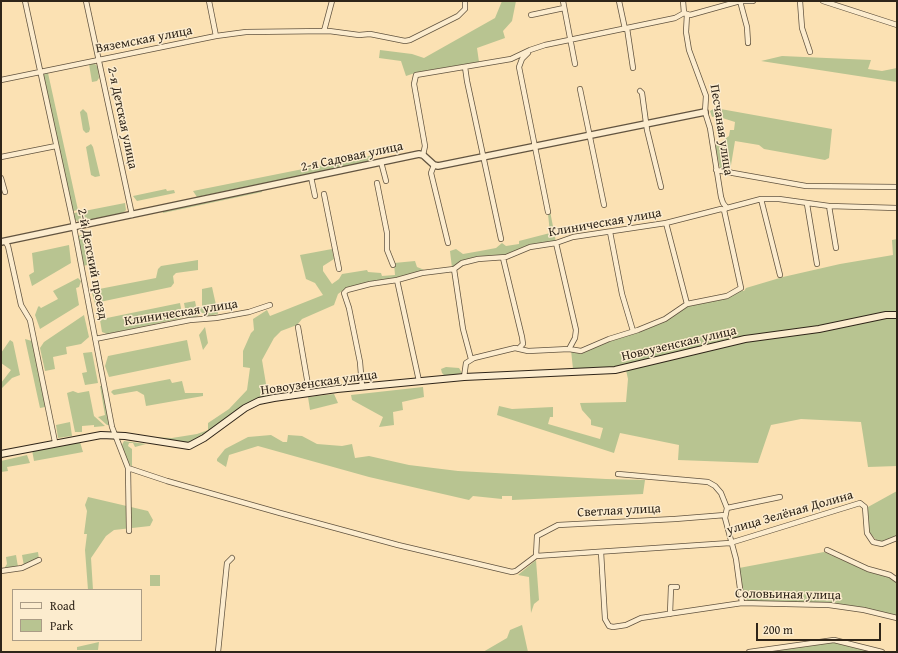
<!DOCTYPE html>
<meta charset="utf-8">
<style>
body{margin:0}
#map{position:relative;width:898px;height:653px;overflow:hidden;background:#fbe1b3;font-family:"Gentium Book Plus",serif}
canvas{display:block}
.frame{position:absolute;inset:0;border:2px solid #2f2519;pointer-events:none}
.legend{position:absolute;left:12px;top:589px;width:130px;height:52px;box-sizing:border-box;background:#fcecce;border:1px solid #aa9c86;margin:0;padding:5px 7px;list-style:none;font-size:12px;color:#2f2519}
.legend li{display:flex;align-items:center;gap:8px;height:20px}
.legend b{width:20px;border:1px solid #aa9c86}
.scale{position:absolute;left:756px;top:623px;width:125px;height:18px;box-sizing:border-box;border:2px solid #2f2519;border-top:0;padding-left:5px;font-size:12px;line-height:14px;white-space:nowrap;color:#2f2519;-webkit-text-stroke:3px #fcecce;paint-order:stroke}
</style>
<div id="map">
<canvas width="898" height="653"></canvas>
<div class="frame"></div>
<ul class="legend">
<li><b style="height:5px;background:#fcecce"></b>Road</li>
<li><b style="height:11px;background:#b8c491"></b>Park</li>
</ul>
<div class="scale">200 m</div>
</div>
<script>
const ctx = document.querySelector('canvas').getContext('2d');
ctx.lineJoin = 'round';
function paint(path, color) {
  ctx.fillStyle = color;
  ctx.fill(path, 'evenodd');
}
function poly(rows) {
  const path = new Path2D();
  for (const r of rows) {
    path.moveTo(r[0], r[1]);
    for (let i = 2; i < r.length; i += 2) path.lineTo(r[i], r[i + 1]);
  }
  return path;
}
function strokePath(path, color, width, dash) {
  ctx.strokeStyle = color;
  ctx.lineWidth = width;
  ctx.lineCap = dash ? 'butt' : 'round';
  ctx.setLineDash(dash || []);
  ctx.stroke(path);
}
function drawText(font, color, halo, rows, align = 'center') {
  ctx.font = font + ' "Gentium Book Plus",serif';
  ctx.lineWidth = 3;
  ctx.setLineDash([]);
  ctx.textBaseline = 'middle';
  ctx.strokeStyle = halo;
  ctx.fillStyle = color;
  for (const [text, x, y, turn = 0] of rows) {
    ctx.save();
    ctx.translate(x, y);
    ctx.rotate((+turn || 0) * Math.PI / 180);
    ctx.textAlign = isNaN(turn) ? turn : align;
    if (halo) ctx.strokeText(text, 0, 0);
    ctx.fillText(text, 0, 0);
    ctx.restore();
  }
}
const green = poly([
 [502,1,516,1,512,21,503,31,505,38,477,48,479,62,418,72,406,76,401,61,379,58,380,50,412,54,424,58,495,18],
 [782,56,871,60,868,69,882,71,897,68,897,82,761,61],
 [89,64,95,64,98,67,99,78,97,81,92,82],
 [48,73,78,210,73,211,43,74],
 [715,108,832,129,829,158,825,160,764,149,759,145,735,141,730,171,720,168,715,146,729,136,730,130,734,130,735,122,716,116,712,117,710,111],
 [83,109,87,113,90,129,89,132,86,133,83,130,80,112],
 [91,144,93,147,100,176,95,177,91,175,86,147],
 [373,155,371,161,197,197,193,191],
 [166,189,167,191,174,190,175,193,137,201,133,196],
 [261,189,262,192,163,213,162,210],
 [125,203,126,210,123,213,80,222,75,220,74,213],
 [550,211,556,242,504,256,477,258,452,268,450,251,456,249,463,254,480,251,496,248,502,243,506,246,519,244,519,241,550,233,548,214],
 [85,234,87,265,83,266,78,236],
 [897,239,897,312,819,326,756,334,615,367,573,369,571,350,576,352,639,332,663,322,689,305,741,290,744,291,746,288,783,277,840,264,893,255,892,240],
 [69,245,71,263,32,286,29,275,34,272,32,253],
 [332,249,334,259,323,266,323,271,332,284,339,279,342,274,367,270,368,272,381,273,382,276,395,275,394,263,415,261,417,267,427,271,346,288,338,294,334,305,302,319,297,325,281,331,274,338,262,360,268,396,244,405,202,436,186,443,148,437,172,438,197,434,208,430,208,423,229,409,247,390,250,368,243,367,243,351,251,333,254,330,253,319,267,310,270,316,323,295,315,283,306,279,300,255],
 [198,260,198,270,176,273,173,276,174,283,171,287,95,303,92,293,94,290,156,278,158,269,161,266],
 [78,278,81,281,79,287,76,288,79,305,40,329,35,315,38,307,39,306,41,308,58,299,53,291],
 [212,287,218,314,204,317,203,313,200,313,198,307,202,307,202,289],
 [195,301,198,316,187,319,184,303],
 [180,303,183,318,107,334,102,332,100,320,102,319],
 [84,315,89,337,81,344,66,347,67,354,53,357,55,369,45,371,40,348,44,342],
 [897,317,897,466,868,467,861,422,801,419,771,425,758,463,678,460,679,445,620,433,614,453,497,415,499,406,512,409,553,407,553,417,550,417,548,424,600,439,603,428,591,425,591,420,582,410,580,403,626,402,628,379,626,370,746,341],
 [205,327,208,343,203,350,199,335],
 [25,339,32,341,46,406,45,407,40,408],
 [10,340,13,342,20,375,12,378,1,389,1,383,11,370,1,363,1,353],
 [187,340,191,360,109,377,105,366,108,356],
 [92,352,98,383,85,385,82,373,87,372,83,353],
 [446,367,459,368,462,373,445,376,442,373,441,369],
 [170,379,172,383,182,381,185,393,203,393,203,396,146,406,144,395,137,391,114,395,111,392,113,390],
 [100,386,102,386,110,425,107,425,98,417,105,415],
 [423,387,424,397,402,402,403,410,393,412,394,425,379,427,383,417,352,400,351,395],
 [73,391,78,393,89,391,94,416,105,426,94,427,94,425,82,426,82,432,75,432,67,393],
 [334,394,338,403,310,410,308,397],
 [70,422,72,436,58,438,56,425],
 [271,435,283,442,287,442,288,435,302,436,317,444,342,446,352,444,355,458,369,456,409,465,458,471,606,479,645,480,643,494,512,500,512,496,502,496,502,499,473,496,469,500,369,477,258,446,229,455,226,467,217,461,217,459,225,449,248,437],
 [124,441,146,444,135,447,133,443,129,443,128,446,132,449,132,467,126,460,122,445],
 [80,442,83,452,34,461,32,450],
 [27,455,30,463,7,467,8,471,1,472,1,461],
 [897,491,897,536,881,542,877,541,869,532,867,522,868,507],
 [88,497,148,511,153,520,150,526,114,530,106,536,91,558,93,590,88,590,85,550,87,534,84,534,87,511,85,505],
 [38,552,39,559,24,566,22,555],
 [824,552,867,571,889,577,897,583,897,616,829,603,748,601,744,596,739,568],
 [16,555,18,567,5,569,5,567,7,564,6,557],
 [536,560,539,600,534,604,531,613,529,577,518,575],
 [150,575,160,575,160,586,150,586],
 [522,625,528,652,483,652,507,638,510,630],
 [99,642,98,650,77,650,77,647],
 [832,642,872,652,767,652]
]);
const minor = poly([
 [25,1,73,222,112,427,128,468,129,531],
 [86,1,132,215],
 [209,1,216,36],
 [563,1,575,64],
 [619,1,625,29],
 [683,1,684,13],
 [740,1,747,27,748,43],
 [800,1,802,28,810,52],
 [823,1,897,25],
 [687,14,686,32,689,50,706,96,705,112,710,128,721,197,723,203,727,208],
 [531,15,564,8],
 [627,28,633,68],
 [324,31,332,1],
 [528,53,522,59,519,67,548,212],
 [465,67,467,81,501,239],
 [1,80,216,36,246,32,329,31,359,35,370,34,405,41,410,40,458,16,465,9,465,1],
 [580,89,604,205],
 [640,91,642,93,647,130,661,187],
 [423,155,425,146,414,84,416,75,511,59,530,50,545,45,675,18,684,13,690,15,740,1,753,1],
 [1,157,56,146],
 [381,162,386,181],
 [434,165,431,173,448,243],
 [716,170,806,186,897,187],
 [311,177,315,196],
 [1,178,5,192],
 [377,183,387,233,387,250,393,265],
 [324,194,339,269],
 [761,199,780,275],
 [807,204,817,264],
 [829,206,836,248],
 [666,223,687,304],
 [610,232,622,294,633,331],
 [5,241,8,246,21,305,30,320,55,442],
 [556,243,576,330,575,338,569,349],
 [503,258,522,337,523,344,519,348],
 [454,269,463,329,471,359],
 [397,280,419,381],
 [298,327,308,385,307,393],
 [95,339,190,320,216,318,249,312,270,305],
 [464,377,466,363,474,358,515,348,528,351,569,349,581,351,609,339,638,330,665,319,687,304,727,296,741,288,724,210],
 [362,387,360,362,349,308,344,293,347,290,370,284,397,280,422,273,454,269,462,263,478,259,506,257,530,247,556,243,573,237,666,223,721,209,724,210,727,208,761,199,779,199,829,206,897,208],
 [128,468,167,481,280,513,398,545,512,572,516,571,536,556],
 [618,474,708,482,715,486,721,493,727,508,725,518,736,559,742,603],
 [727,508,780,497],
 [827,550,868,569,890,575,897,580],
 [601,552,605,619,609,626,613,627,626,625,641,618,742,603,829,605,864,610,897,618],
 [536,556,730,543,860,503,865,507,867,533,873,542,882,544,897,538],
 [536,556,537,536,558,525,675,519,725,515],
 [1,571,22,568,39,560],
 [670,614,671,587,677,587],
 [218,652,227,563,232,558],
 [749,652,834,640,882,652]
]);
const tertiary = poly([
 [1,242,419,154,423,155,434,165,438,166,705,112]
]);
const secondary = poly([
 [1,454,101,435,125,436,189,446,204,438,245,408,259,401,274,398,337,389,464,377,615,370,745,339,819,329,886,315,897,315]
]);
const streetNames = [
 ["Вяземская улица",144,40,-11],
 ["2-я Детская улица",122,118,78],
 ["Песчаная улица",721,130,81],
 ["2-я Садовая улица",352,157,-12],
 ["Клиническая улица",605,223,-10],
 ["2-й Детский проезд",92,264,79],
 ["Клиническая улица",181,313,-9],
 ["Новоузенская улица",679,344,-13],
 ["Новоузенская улица",319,383,-8],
 ["Светлая улица",619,511,-3],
 ["улица Зелёная Долина",790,513,-16],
 ["Соловьиная улица",788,595,1]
];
paint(green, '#b8c491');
strokePath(minor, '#625440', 6);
strokePath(tertiary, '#625440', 8);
strokePath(secondary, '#2f2519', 8);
strokePath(minor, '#fcecce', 4.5);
strokePath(tertiary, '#fcecce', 5.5);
strokePath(secondary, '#fcecce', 6);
drawText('13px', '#2f2519', '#fcecce', streetNames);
</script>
